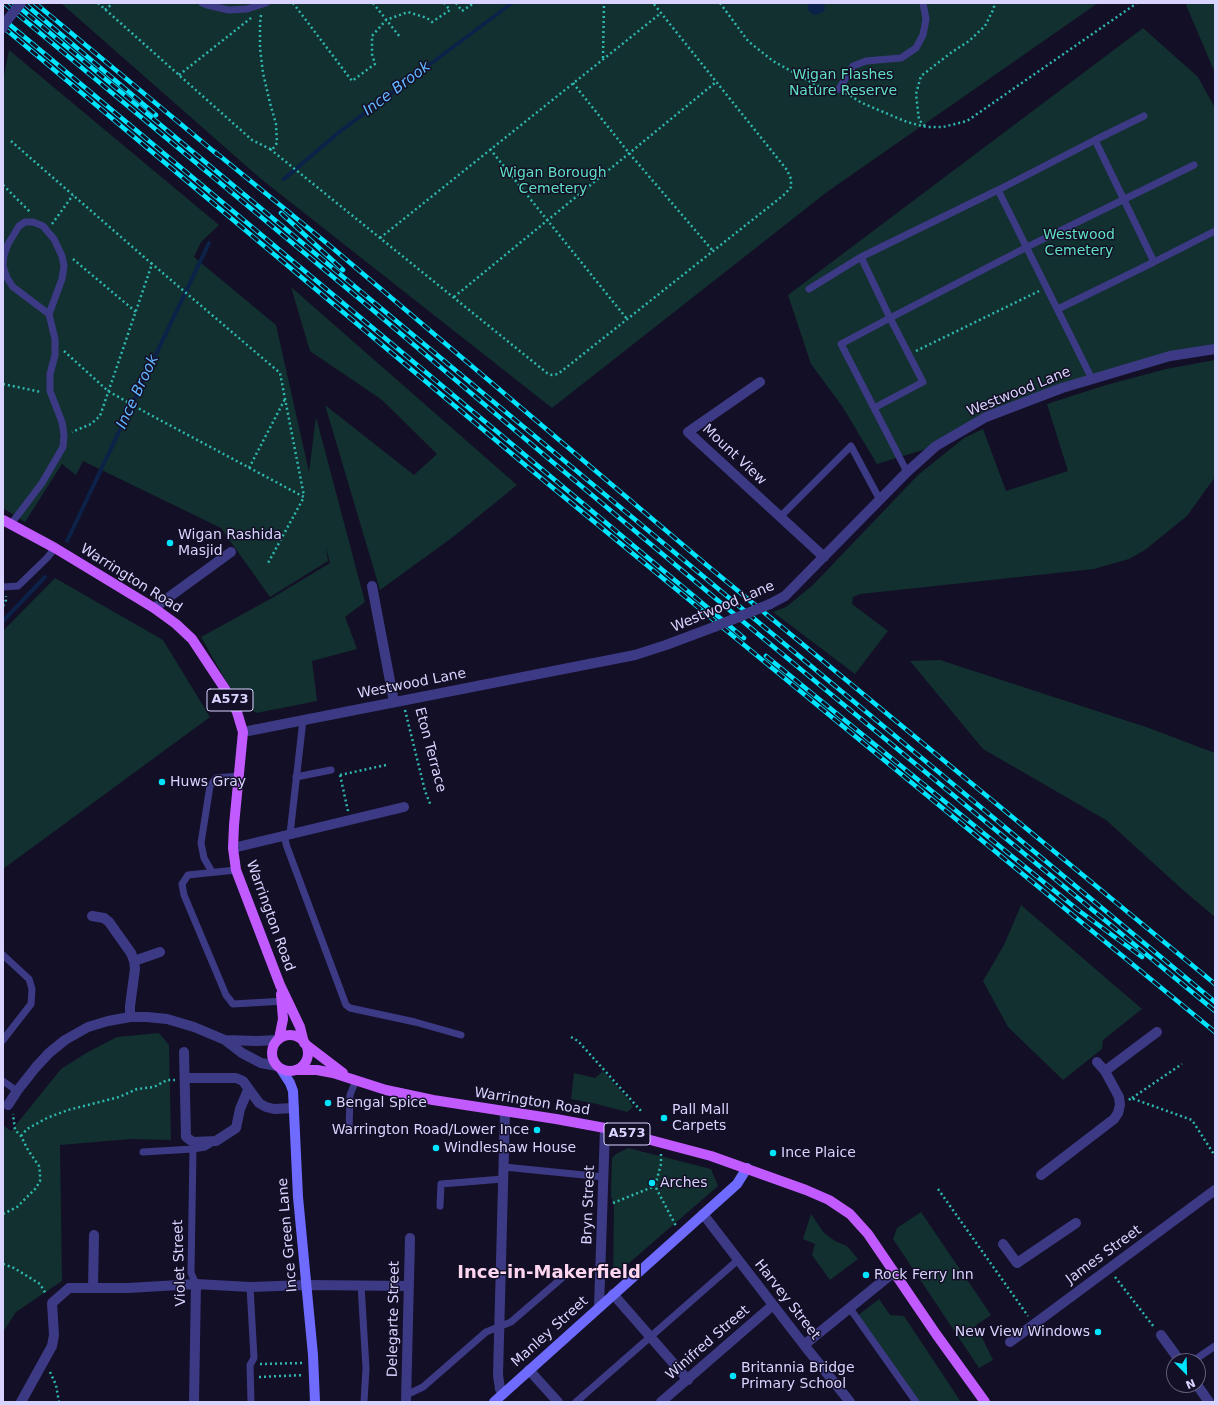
<!DOCTYPE html>
<style>
body{margin:0}
#map{position:relative;width:1218px;height:1405px;overflow:hidden;background:#130f26;font-family:"DejaVu Sans",sans-serif}
canvas{display:block}
.frame{position:absolute;inset:0;border:4px solid #d9d4ff;pointer-events:none}
.north{position:absolute;left:1166px;top:1353px;width:40px;height:40px;box-sizing:border-box;background:#130f26;border:1px solid #625e7d;border-radius:50%;rotate:157deg;font-size:11px;font-weight:700;line-height:16px;text-align:center;color:#d9d4ff}
.north::after{content:'';display:block;margin:auto;width:14px;height:18px;background:#00e5ff;clip-path:polygon(50% 0,100% 100%,50% 72%,0 100%)}
</style>
<div id="map">
<canvas width="1218" height="1405"></canvas>
<div class="frame"></div>
<div class="north">N</div>
</div>
<script>
const ctx = document.querySelector('canvas').getContext('2d');
ctx.lineJoin = 'round';
function paint(path, color) {
  ctx.fillStyle = color;
  ctx.fill(path, 'evenodd');
}
function poly(rows) {
  const path = new Path2D();
  for (const r of rows) {
    if (r.length === 3) {
      path.moveTo(r[0] + r[2], r[1]);
      path.arc(r[0], r[1], r[2], 0, 2 * Math.PI);
      continue;
    }
    path.moveTo(r[0], r[1]);
    for (let i = 2; i < r.length; i += 2) path.lineTo(r[i], r[i + 1]);
  }
  return path;
}
function strokePath(path, color, width, dash) {
  ctx.strokeStyle = color;
  ctx.lineWidth = width;
  ctx.lineCap = dash ? 'butt' : 'round';
  ctx.setLineDash(dash || []);
  ctx.stroke(path);
}
function drawText(font, color, halo, rows, align = 'center') {
  ctx.font = font + ' "DejaVu Sans",sans-serif';
  ctx.lineWidth = 3;
  ctx.setLineDash([]);
  ctx.textBaseline = 'middle';
  ctx.strokeStyle = halo;
  ctx.fillStyle = color;
  for (const [text, x, y, turn = 0] of rows) {
    ctx.save();
    ctx.translate(x, y);
    ctx.rotate((+turn || 0) * Math.PI / 180);
    ctx.textAlign = isNaN(turn) ? turn : align;
    if (halo) ctx.strokeText(text, 0, 0);
    ctx.fillText(text, 0, 0);
    ctx.restore();
  }
}
const green = poly([
 [63,3,1098,3,827,192,552,408,261,179,62,4],
 [1188,3,1215,3,1215,73,1186,5],
 [1143,28,1198,77,1215,108,1215,349,1170,356,986,417,936,446,877,464,842,406,811,364,788,295],
 [9,50,219,225,201,242,194,257,276,325,309,472,316,417,365,602,345,617,357,649,312,661,317,701,256,713,235,697,201,637,272,598,330,563,326,547,328,561,270,597,221,528,83,461,76,475,62,464,25,522,3,508,3,81],
 [291,287,517,485,453,537,380,590,325,405,414,475,437,454,382,400,310,351],
 [1215,360,1215,477,1187,516,1145,550,1129,559,1094,569,860,594,853,597,852,604,888,631,855,674,773,612,786,607,813,585,918,475,964,438,983,429,1006,491,1068,471,1047,404,1106,385,1166,369],
 [55,578,163,640,210,717,3,869,3,631],
 [940,660,1149,728,1215,753,1215,917,1183,890,1106,820,983,749,910,661],
 [1021,905,1142,1009,1103,1040,1102,1049,1063,1080,1008,1027,983,981,1004,945],
 [159,1033,169,1045,171,1140,131,1139,60,1145,62,1281,16,1312,3,1332,3,1125,11,1131,61,1069,88,1052,117,1037],
 [603,1071,628,1099,633,1107,627,1112,597,1104,571,1099,574,1073,595,1078],
 [628,1148,711,1169,718,1186,613,1277,614,1205,611,1196,612,1158,616,1154],
 [921,1212,991,1315,976,1325,993,1360,979,1368,893,1239,897,1228],
 [811,1214,824,1233,835,1241,847,1246,858,1259,830,1280,812,1255,815,1244,803,1239],
 [879,1299,890,1315,904,1316,961,1402,919,1402,857,1316]
]);
const water = poly([
 [808,3,824,3,825,9,822,13,814,15,808,10]
]);
const stream = poly([
 [284,179,338,133,512,3],
 [67,541,209,243],
 [3,621,45,577]
]);
const path = poly([
 [98,3,252,140,272,150,277,143,276,124,270,103,263,73,260,48,260,23,261,15],
 [293,3,352,81,375,64,372,54,372,36,386,20,408,12,427,18,432,22,450,10,444,3],
 [373,3,400,37],
 [456,3,462,11,474,3],
 [720,3,748,41,773,61,820,87,831,88],
 [105,10,113,3],
 [603,58,604,3],
 [179,75,251,18],
 [573,83,629,153,713,251],
 [846,93,862,103,907,122,926,127,943,127,967,121,1137,3],
 [925,126,919,120,916,94,921,76,952,52,969,41,985,26,994,8,994,3],
 [11,141,152,264,100,416,91,424,72,432],
 [270,149,547,373,552,375,558,374,785,194,791,187,791,179,787,170,653,3],
 [490,149,627,319],
 [3,185,30,212],
 [52,224,73,195],
 [380,238,661,13],
 [73,259,136,312],
 [151,263,280,373,304,496],
 [454,297,716,82],
 [64,351,108,391,145,412,304,497,267,565],
 [916,351,1039,291],
 [3,384,41,392],
 [249,468,285,399],
 [3,606,6,600,6,596],
 [405,710,425,791,431,806],
 [340,775,348,811],
 [340,775,386,765],
 [571,1037,578,1041,642,1112],
 [1132,1098,1182,1064],
 [1129,1100,1131,1098,1192,1120,1215,1156],
 [21,1136,27,1129,47,1118,68,1110,119,1097,137,1089,154,1087,167,1080,175,1080],
 [661,1154,661,1164,655,1186,676,1226],
 [938,1189,1028,1316],
 [613,1203,655,1186],
 [3,1214,17,1207,36,1188,40,1181,40,1173,39,1166,28,1150,21,1136,15,1130,13,1114],
 [3,1264,14,1268,40,1284,46,1294],
 [1115,1277,1154,1327],
 [260,1364,303,1363],
 [50,1372,56,1385,59,1402],
 [259,1377,304,1375]
]);
const lane = poly([
 [202,3,207,5,229,10,247,9,266,3],
 [839,89,853,66,866,61,901,58,916,48,923,35,926,19,923,3],
 [1095,140,1144,116],
 [998,190,1095,140,1154,262,1058,309],
 [1154,262,1215,231],
 [809,289,861,257],
 [874,408,923,382,890,318,1027,247,1194,165],
 [907,472,841,344,890,318,861,257,998,190,1092,379],
 [780,517,851,446,880,500],
 [11,524,42,483,63,447,64,435,62,422,50,391,50,374,55,355,55,339,49,314,13,287,7,278,3,266,4,255,8,244,19,226,25,222,33,222,43,226,54,239,62,256,64,266,62,279,49,314],
 [3,587,18,586,47,558,55,548],
 [296,777,331,770],
 [290,834,303,720],
 [284,836,287,847,346,1005,350,1008,415,1022,461,1035],
 [236,870,188,875,182,884,184,895,226,995,233,1004,285,1001],
 [212,872,204,858,201,843,210,786,216,778,239,776],
 [3,955,29,979,32,989,31,1004,3,1040],
 [3,1081,17,1091],
 [349,1131,350,1095,356,1080],
 [193,1149,205,1147,213,1142],
 [143,1152,193,1149,191,1273,196,1284],
 [504,1167,604,1177],
 [440,1206,441,1184,503,1179],
 [361,1285,366,1368,364,1402],
 [250,1287,254,1358,250,1365,251,1402],
 [849,1307,916,1402],
 [1193,1361,1215,1346],
 [406,1395,423,1387,486,1332,511,1322,570,1271],
 [576,1402,738,1260]
]);
const street = poly([
 [760,382,688,432,824,557],
 [372,586,394,702],
 [770,604,785,596,907,472,936,446,986,417,1062,388,1170,356,1215,349],
 [154,608,231,552],
 [243,732,635,655,666,645,714,627],
 [233,848,404,807],
 [92,916,104,918,109,922,131,953,134,961,135,969,130,1006,130,1017],
 [134,961,160,952],
 [225,1040,257,1041,278,1040],
 [184,1052,186,1137,193,1142,216,1141,236,1128,240,1109,248,1090],
 [1105,1071,1157,1032],
 [185,1078,236,1078,243,1081,259,1103,266,1107,274,1109,294,1108],
 [8,1105,17,1091,36,1067,49,1053,65,1040,88,1027,108,1021,130,1017,147,1017,167,1019,194,1027,225,1040,242,1053,261,1063,277,1066],
 [1041,1175,1114,1119,1118,1113,1120,1105,1119,1097,1105,1071,1097,1062],
 [703,1214,804,1345,850,1402],
 [1003,1244,1017,1263,1076,1223],
 [93,1288,94,1235],
 [613,1294,688,1380],
 [599,1307,605,1128],
 [1161,1335,1180,1361],
 [1010,1342,1215,1190],
 [804,1345,894,1272],
 [529,1370,558,1402],
 [1197,1385,1209,1402],
 [503,1394,500,1389,498,1375,505,1111],
 [21,1402,52,1346,54,1335,52,1303,69,1288,128,1288,196,1284,250,1287,307,1285,409,1286],
 [194,1402,196,1284],
 [406,1402,410,1238],
 [661,1402,773,1305]
]);
const secondary = poly([
 [281,1069,290,1083,293,1091,298,1197,313,1355,315,1402],
 [494,1402,737,1184,747,1168]
]);
const primary = poly([
 [3,520,55,548,154,608,176,624,192,639,225,689,237,712,243,732,234,825,233,848,236,870,280,985,300,1027,304,1043],
 [290,1053,18],
 [279,1039,283,1019,281,994],
 [305,1044,343,1073],
 [297,1070,317,1070,333,1073,386,1090,433,1100,556,1119,605,1128,711,1156,806,1190,829,1200,850,1214,868,1234,936,1334,985,1402]
]);
const rail = poly([
 [4,3,368,306,549,459,758,634,1215,1011],
 [14,3,1215,1002],
 [24,3,156,115],
 [35,3,218,155],
 [3,19,744,638],
 [3,27,536,474,1215,1032],
 [215,152,329,245,709,567,1215,984],
 [281,213,343,270],
 [766,656,1078,910,1142,957]
]);
const streetBridge = poly([
 [3,28,4,24,21,3],
 [714,627,770,604]
]);
const markers = [
 [170,543,4,"#00e5ff"],
 [162,782,4,"#00e5ff"],
 [328,1103,4,"#00e5ff"],
 [664,1118,4,"#00e5ff"],
 [537,1130,4,"#00e5ff"],
 [436,1148,4,"#00e5ff"],
 [773,1153,4,"#00e5ff"],
 [652,1183,4,"#00e5ff"],
 [866,1275,4,"#00e5ff"],
 [1098,1332,4,"#00e5ff"],
 [733,1376,4,"#00e5ff"]
];
const shields = [
 [230,700,46],
 [627,1134,46]
];
const shieldNames = [
 ["A573",230,700],
 ["A573",627,1134]
];
const parkNames = [
 ["Wigan Flashes",843,75],
 ["Nature Reserve",843,91],
 ["Wigan Borough",553,173],
 ["Cemetery",553,189],
 ["Westwood",1079,235],
 ["Cemetery",1079,251]
];
const streetNames = [
 ["Westwood Lane",1019,392,-22],
 ["Mount View",734,455,43],
 ["Warrington Road",131,579,32],
 ["Westwood Lane",723,607,-23],
 ["Westwood Lane",412,684,-11],
 ["Eton Terrace",430,750,75],
 ["Warrington Road",270,916,70],
 ["Warrington Road",532,1102,9],
 ["Bryn Street",589,1205,-88],
 ["Ince Green Lane",288,1235,-95],
 ["James Street",1104,1255,-36],
 ["Violet Street",180,1263,-92],
 ["Harvey Street",787,1300,52],
 ["Delegarte Street",394,1319,-89],
 ["Manley Street",550,1332,-42],
 ["Winifred Street",708,1343,-41]
];
const poiNames = [
 ["Wigan Rashida",178,535],
 ["Masjid",178,551],
 ["Huws Gray",170,782],
 ["Bengal Spice",336,1103],
 ["Pall Mall",672,1110],
 ["Carpets",672,1126],
 ["Warrington Road/Lower Ince",529,1130,"right"],
 ["Windleshaw House",444,1148],
 ["Ince Plaice",781,1153],
 ["Arches",660,1183],
 ["Rock Ferry Inn",874,1275],
 ["New View Windows",1090,1332,"right"],
 ["Britannia Bridge",741,1368],
 ["Primary School",741,1384]
];
const waterNames = [
 ["Ince Brook",397,89,-37],
 ["Ince Brook",138,392,-65]
];
const districtNames = [
 ["Ince-in-Makerfield",549,1273]
];
paint(green, '#12302f');
paint(water, '#0c2248');
strokePath(stream, '#0c2248', 4);
strokePath(path, '#2fb8b0', 2.5, [2, 3]);
strokePath(lane, '#3d3a85', 7);
strokePath(street, '#3d3a85', 10);
strokePath(secondary, '#6f6bff', 10);
strokePath(primary, '#c25bff', 10);
strokePath(rail, '#00e5ff', 4.5);
strokePath(rail, '#130f26', 3, [9]);
strokePath(streetBridge, '#3d3a85', 10);
for (const [x, y, r, color] of markers) {
  const dot = new Path2D();
  dot.arc(x, y, r, 0, 2 * Math.PI);
  ctx.fillStyle = color;
  ctx.fill(dot);
  strokePath(dot, '#130f26', 1.5);
}
for (const [x, y, w] of shields) {
  const box = new Path2D();
  box.roundRect(x - w / 2, y - 11, w, 22, 3);
  ctx.fillStyle = '#130f26';
  ctx.fill(box);
  strokePath(box, '#d9d4ff', 1);
}
drawText('bold 13px', '#d9d4ff', null, shieldNames);
drawText('14px', '#5fe0c0', '#130f26', parkNames);
drawText('14px', '#d9d4ff', '#130f26', streetNames);
drawText('14px', '#d9d4ff', '#130f26', poiNames, 'left');
drawText('italic 15px', '#62b6ff', '#130f26', waterNames);
drawText('bold 18px', '#ffd6f0', '#130f26', districtNames);
</script>
